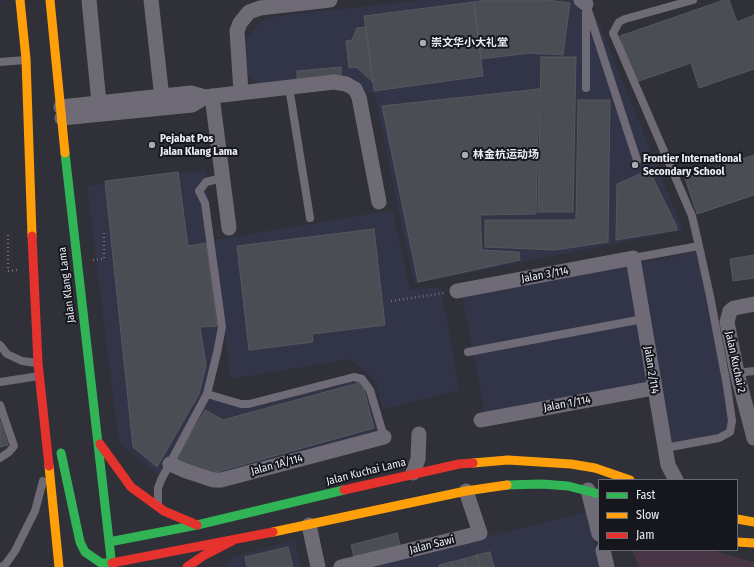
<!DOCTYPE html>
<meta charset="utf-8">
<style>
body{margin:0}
#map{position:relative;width:754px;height:567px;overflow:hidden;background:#303138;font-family:"Fira Sans Condensed",sans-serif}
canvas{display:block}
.legend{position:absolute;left:598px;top:479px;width:140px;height:72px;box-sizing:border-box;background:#16171d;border:1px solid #6b6c73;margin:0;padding:5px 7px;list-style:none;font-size:12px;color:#eaecf5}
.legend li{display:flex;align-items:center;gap:8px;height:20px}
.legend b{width:20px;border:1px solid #6b6c73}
</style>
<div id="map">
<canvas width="754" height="567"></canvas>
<ul class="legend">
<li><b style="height:5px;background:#30b455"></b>Fast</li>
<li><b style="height:5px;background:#ff9f0a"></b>Slow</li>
<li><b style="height:5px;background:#e5322d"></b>Jam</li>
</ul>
</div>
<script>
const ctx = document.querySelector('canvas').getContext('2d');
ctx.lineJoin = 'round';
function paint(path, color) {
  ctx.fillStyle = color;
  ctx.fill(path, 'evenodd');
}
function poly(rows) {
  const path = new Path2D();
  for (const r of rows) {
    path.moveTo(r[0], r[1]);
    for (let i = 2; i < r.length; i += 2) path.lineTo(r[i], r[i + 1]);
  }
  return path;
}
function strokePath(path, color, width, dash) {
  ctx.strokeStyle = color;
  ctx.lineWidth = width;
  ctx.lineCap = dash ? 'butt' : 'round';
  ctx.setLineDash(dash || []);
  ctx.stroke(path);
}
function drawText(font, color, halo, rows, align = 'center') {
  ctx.font = font + ' "Fira Sans Condensed","Noto Sans SC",sans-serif';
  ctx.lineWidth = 4;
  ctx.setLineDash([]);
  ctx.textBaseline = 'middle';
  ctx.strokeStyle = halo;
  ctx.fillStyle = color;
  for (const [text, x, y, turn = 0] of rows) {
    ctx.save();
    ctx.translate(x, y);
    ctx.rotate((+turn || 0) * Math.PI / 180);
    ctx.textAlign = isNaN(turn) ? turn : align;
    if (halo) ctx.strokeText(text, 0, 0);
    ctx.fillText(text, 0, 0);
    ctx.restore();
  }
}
const built = poly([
 [423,0,573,0,588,19,596,16,683,230,414,284,375,96,346,77,258,84,247,74,244,41,261,21,277,16],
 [205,170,220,288,215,240,393,210,410,290,441,287,459,390,383,409,376,381,350,359,230,379,225,330,209,399,242,408,251,408,353,380,367,390,380,434,220,474,169,459,160,476,119,443,87,186],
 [696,252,709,303,729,422,727,429,719,434,669,444,658,383,485,414,462,295],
 [586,512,601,567,361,567],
 [295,540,301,567,224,567,234,556]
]);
const green = poly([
 [632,550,710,550,754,562,754,567,639,567]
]);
const building = poly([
 [486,0,547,0,570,3,563,55,529,53,481,59,474,2,486,0],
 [724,0,729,0,737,22,754,15,754,69,699,88,691,63,636,82,620,36,724,0],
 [474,2,483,76,374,91,364,16,474,2],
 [366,27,373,82,356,67,349,68,346,41,352,40,357,28,366,27],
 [541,57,576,57,573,212,538,212,541,57],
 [341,67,341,76,297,80,297,71,341,67],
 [539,89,536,214,480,215,482,250,519,252,520,260,418,282,382,106,539,89],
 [578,100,610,100,608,242,555,250,485,247,485,220,576,220,578,100],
 [754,155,754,195,697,214,685,178,754,155],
 [649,170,676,225,677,230,616,240,617,184,649,170],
 [178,172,188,246,206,243,217,326,200,327,206,365,199,394,157,467,133,447,105,181,178,172],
 [374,229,385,325,312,334,313,342,249,350,237,246,374,229],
 [754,255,754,278,733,281,730,259,754,255],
 [362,382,374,428,213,473,175,462,205,410,223,420,362,382],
 [0,421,8,445,0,447,0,421],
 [397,533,400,545,354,557,351,545,397,533],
 [288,547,293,567,247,567,245,557,288,547],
 [490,552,494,567,480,567,477,555,490,552],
 [477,555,480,567,466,567,464,559,477,555],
 [464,559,466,567,453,567,451,562,464,559],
 [451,562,453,567,439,567,439,565,451,562]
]);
const path = poly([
 [8,235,8,271,17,270],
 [93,260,104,259,104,230],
 [391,301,444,293]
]);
const lane = poly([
 [693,0,625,19,619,22,613,33,692,216,699,246],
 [586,4,637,160],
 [586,13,586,88],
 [0,62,25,60],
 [289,87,310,218],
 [633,258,699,246,710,296,727,386,732,421,730,432,719,438,665,448],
 [0,345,7,354,22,361,37,363],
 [468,352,643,319],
 [737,373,754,371],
 [0,382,39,376],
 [207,394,241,404,249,404,354,377,362,379,370,390,384,437],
 [0,405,14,446,9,452,0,458],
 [158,503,158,488,161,480,207,394,217,353,222,327,205,203,199,191,206,182,222,178],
 [1,567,5,565,15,551,35,511,43,481]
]);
const street = poly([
 [89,0,99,103],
 [151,0,163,107],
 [581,0,586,4],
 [241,92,237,31,240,23,249,12,260,8,330,0],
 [212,96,229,228],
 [61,107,191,93,205,97,334,82,346,84,355,89,359,97,379,202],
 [62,118,192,105,205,97],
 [457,291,633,258,668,465,676,480],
 [754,304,734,308,730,311,727,322,737,373,754,438],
 [481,420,654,388],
 [170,464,186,471,213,480,221,480,384,437],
 [413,473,418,459,419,434],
 [588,490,599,534],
 [309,525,318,567],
 [603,550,607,567],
 [341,567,480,533,466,491]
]);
const fast = poly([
 [65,153,112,567],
 [61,453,80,542,85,552,101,563,112,563],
 [507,485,542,484,568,486,599,494],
 [109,542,197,525,344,490]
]);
const slow = poly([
 [20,0,26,59,32,236],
 [50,0,65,153],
 [473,463,508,460,571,464,595,468,630,480],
 [49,466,59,567],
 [737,519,754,522],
 [273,532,466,491,507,485],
 [737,542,754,543]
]);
const jam = poly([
 [32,236,38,363,49,466],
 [100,444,131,487,164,511,197,525],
 [344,490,459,464,473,463],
 [112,563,273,532],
 [187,567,203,556,232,541]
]);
const markers = [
 [423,43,4,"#a9abb3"],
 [152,145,4,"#a9abb3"],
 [465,155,4,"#a9abb3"],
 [635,165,4,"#a9abb3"]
];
const poiNames = [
 ["崇文华小大礼堂",431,43],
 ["Pejabat Pos",160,139],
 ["Jalan Klang Lama",160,152],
 ["林金杭运动场",473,155],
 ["Frontier International",643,159],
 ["Secondary School",643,172]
];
const streetNames = [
 ["Jalan 3/114",545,275,-10],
 ["Jalan Klang Lama",67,285,-97],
 ["Jalan Kuchai 2",735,362,78],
 ["Jalan 2/114",651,370,81],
 ["Jalan 1/114",567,404,-10],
 ["Jalan 1A/114",277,465,-15],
 ["Jalan Kuchai Lama",366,472,-14],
 ["Jalan Sawi",432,545,-14]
];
paint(built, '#323547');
paint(green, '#473545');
paint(building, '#4a4d53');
strokePath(building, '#56585e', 1);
strokePath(path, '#6f6c75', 2.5, [1, 3]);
strokePath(lane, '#6f6b76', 8);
strokePath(street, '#6f6b76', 15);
strokePath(fast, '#30b455', 9);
strokePath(slow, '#ff9f0a', 9);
strokePath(jam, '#e5322d', 9);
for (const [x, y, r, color] of markers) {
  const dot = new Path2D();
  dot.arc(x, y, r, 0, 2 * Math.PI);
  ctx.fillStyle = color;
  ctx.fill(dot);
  strokePath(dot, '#16171d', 1.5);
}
drawText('bold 11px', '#eaecf5', '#16171d', poiNames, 'left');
drawText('11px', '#eaecf5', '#16171d', streetNames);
</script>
